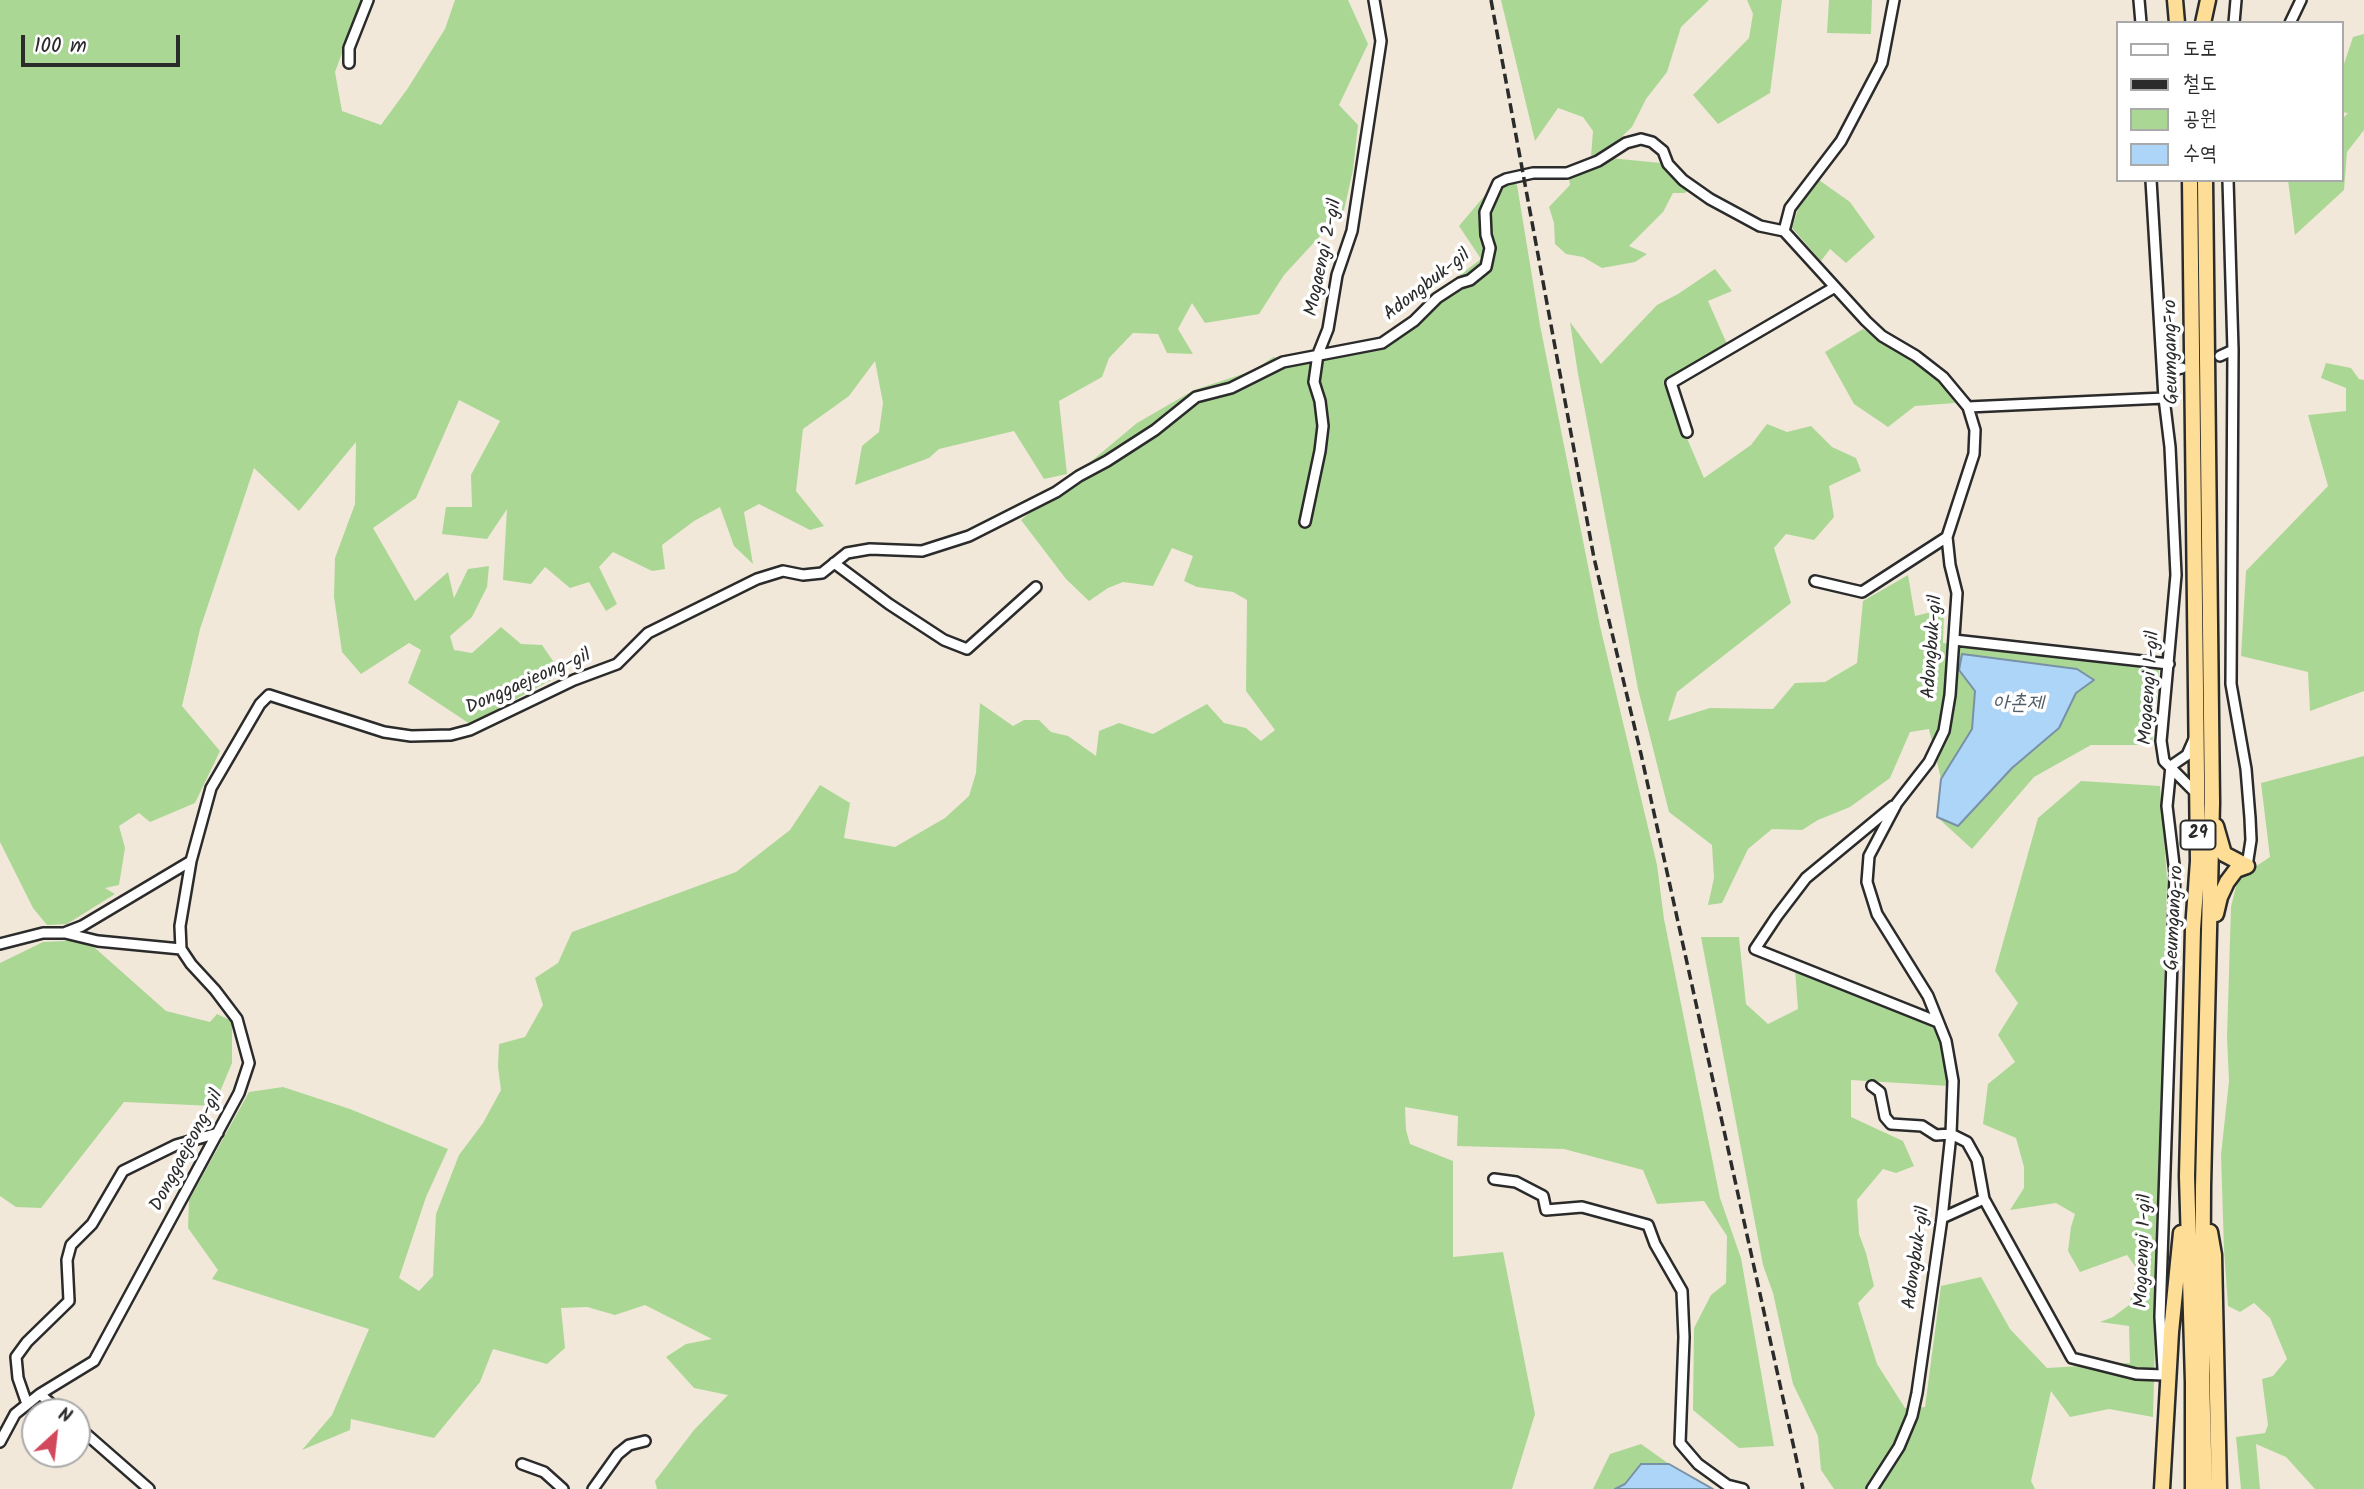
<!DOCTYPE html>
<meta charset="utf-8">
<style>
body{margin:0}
#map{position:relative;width:2364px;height:1489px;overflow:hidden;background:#f1e8da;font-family:Kalam,"Poor Story",sans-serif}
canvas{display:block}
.legend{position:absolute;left:2116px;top:21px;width:228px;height:161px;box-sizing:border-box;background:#fff;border:2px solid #aaa;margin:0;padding:9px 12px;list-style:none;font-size:21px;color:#2b2b2b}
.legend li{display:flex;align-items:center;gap:14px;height:35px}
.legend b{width:35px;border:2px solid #aaa}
.north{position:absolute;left:21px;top:1398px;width:70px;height:70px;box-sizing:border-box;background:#fff;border:2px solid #aaa;border-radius:50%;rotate:27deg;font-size:19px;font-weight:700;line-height:28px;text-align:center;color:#2b2b2b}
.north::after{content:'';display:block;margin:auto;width:24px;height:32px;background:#d1495b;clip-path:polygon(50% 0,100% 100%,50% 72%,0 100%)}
.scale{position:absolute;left:21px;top:35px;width:159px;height:32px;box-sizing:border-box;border:4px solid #2b2b2b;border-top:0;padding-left:9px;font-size:21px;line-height:24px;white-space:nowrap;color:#2b2b2b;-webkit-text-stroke:5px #fff;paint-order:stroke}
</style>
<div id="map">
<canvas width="2364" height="1489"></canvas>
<ul class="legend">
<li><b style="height:9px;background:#fff"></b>도로</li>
<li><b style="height:9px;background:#2b2b2b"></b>철도</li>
<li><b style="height:19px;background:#abd795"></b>공원</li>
<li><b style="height:19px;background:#add5f8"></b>수역</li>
</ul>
<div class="north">N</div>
<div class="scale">100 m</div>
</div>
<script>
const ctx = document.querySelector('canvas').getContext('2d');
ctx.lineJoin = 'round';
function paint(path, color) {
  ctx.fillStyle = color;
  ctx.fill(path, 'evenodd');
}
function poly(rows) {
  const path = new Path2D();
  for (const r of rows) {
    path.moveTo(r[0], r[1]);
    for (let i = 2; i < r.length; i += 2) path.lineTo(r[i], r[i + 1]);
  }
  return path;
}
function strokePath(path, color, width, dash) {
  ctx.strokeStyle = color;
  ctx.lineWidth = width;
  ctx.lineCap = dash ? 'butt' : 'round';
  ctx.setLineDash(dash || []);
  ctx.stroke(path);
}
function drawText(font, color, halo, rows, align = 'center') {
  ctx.font = font + ' Kalam,"Poor Story",sans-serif';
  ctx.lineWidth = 7;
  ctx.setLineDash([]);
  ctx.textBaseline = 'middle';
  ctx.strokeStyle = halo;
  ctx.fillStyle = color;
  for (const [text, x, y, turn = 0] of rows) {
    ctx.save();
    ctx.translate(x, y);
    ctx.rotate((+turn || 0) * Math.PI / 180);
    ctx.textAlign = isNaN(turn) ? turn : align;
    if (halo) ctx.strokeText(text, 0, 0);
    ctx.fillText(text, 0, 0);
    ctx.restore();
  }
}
const green = poly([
 [0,0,362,0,335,72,342,111,381,125,408,88,445,29,455,0,1348,0,1368,44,1339,105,1358,125,1353,170,1344,210,1284,275,1259,314,1205,323,1192,303,1178,329,1193,354,1167,353,1158,334,1133,333,1109,358,1102,377,1059,401,1067,474,1044,479,1014,431,939,449,929,458,855,485,862,446,879,432,883,403,875,361,849,396,803,429,796,491,824,526,810,530,759,504,744,512,753,564,734,546,720,507,694,521,662,545,665,569,652,571,613,552,599,567,617,604,606,611,589,582,570,588,545,567,531,584,503,580,507,509,487,539,442,534,446,507,472,507,471,475,500,421,459,400,416,498,373,528,415,601,448,572,454,598,468,569,489,566,487,587,472,617,450,636,454,650,472,653,501,627,521,644,542,645,562,674,470,724,408,683,421,650,409,643,361,674,342,652,334,597,335,558,355,504,356,442,299,511,254,468,200,629,182,706,220,751,195,803,150,822,139,813,119,826,125,848,119,885,105,888,115,894,67,924,47,925,33,908,0,842],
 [1501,0,1709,0,1681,27,1667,72,1646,99,1632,127,1612,146,1591,157,1593,131,1583,117,1558,108,1535,141],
 [1747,0,1782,0,1770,93,1718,124,1693,95,1749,38,1753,14],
 [1829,0,1872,0,1871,34,1827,33],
 [2364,34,2364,130,2347,152,2344,190,2295,235,2288,180,2341,180,2341,120,2348,113,2341,112,2341,73,2353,37],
 [1610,158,1661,163,1689,189,1685,193,1673,193,1663,212,1629,246,1647,254,1635,262,1602,268,1583,257,1566,254,1555,244,1554,223,1549,207,1570,185,1569,178],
 [1502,175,1517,185,1540,325,1600,626,1657,865,1664,919,1720,1198,1741,1258,1774,1446,1739,1448,1693,1410,1694,1328,1711,1295,1726,1283,1727,1236,1704,1201,1657,1204,1643,1170,1564,1149,1457,1146,1458,1116,1405,1107,1406,1130,1410,1144,1453,1161,1453,1257,1503,1252,1535,1414,1512,1489,657,1489,655,1481,694,1430,728,1395,694,1388,666,1357,686,1344,712,1339,645,1305,615,1315,587,1307,561,1308,565,1348,547,1364,493,1349,480,1382,434,1438,351,1419,350,1430,302,1450,332,1415,369,1329,212,1279,218,1270,188,1228,189,1200,249,1092,283,1087,350,1109,448,1149,426,1197,399,1278,419,1291,433,1276,436,1214,459,1155,483,1123,501,1090,498,1067,499,1044,525,1037,543,1005,535,978,558,963,572,932,736,872,790,830,820,785,850,803,844,838,895,847,945,818,969,796,976,773,980,703,1013,726,1024,720,1039,720,1051,732,1068,736,1096,756,1099,731,1119,723,1153,734,1207,704,1224,723,1246,728,1261,741,1275,730,1246,691,1247,600,1233,592,1197,587,1184,581,1193,556,1172,548,1153,586,1123,582,1108,588,1089,601,1066,579,1021,520,1137,423,1194,390,1255,370,1273,357,1309,362,1327,358,1407,331,1423,303,1481,259,1459,226],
 [1819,180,1850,202,1875,237,1846,263,1830,249,1821,261,1792,228,1798,209],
 [1715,269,1732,291,1708,301,1727,344,1663,382,1704,478,1751,445,1767,424,1787,432,1811,426,1832,447,1856,458,1861,471,1829,486,1834,517,1814,540,1786,534,1774,548,1791,603,1677,692,1668,721,1710,708,1773,709,1795,683,1825,682,1857,663,1863,601,1908,575,1915,616,1944,609,1943,643,2159,670,2152,745,2091,745,2034,777,1972,849,1937,817,1941,779,1929,729,1910,732,1890,778,1850,807,1818,820,1802,830,1772,829,1748,849,1722,903,1708,905,1714,878,1712,845,1669,812,1638,689,1578,374,1570,322,1601,364,1657,305,1678,294],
 [1863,329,1906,356,1944,384,1955,403,1915,406,1888,427,1854,404,1825,352],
 [2326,363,2351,368,2359,379,2364,380,2364,691,2310,711,2308,672,2241,656,2246,571,2328,486,2308,415,2346,411,2346,388,2321,378],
 [2364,756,2364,1489,2315,1489,2286,1457,2256,1444,2260,1489,2241,1489,2236,1437,2265,1433,2268,1425,2262,1379,2273,1376,2287,1359,2270,1318,2254,1303,2240,1312,2228,1306,2224,1249,2221,1155,2229,1081,2227,1038,2231,907,2238,878,2270,857,2261,783],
 [2081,781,2160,786,2167,879,2153,1417,2109,1409,2070,1417,2051,1391,2031,1481,2035,1489,1834,1489,1821,1470,1818,1436,1793,1384,1773,1293,1763,1265,1701,937,1739,937,1746,1004,1768,1024,1798,1009,1795,969,1941,1029,1949,1086,1851,1080,1851,1117,1903,1141,1914,1166,1896,1173,1883,1169,1857,1200,1859,1234,1866,1253,1874,1286,1858,1303,1877,1364,1905,1408,1925,1407,1941,1286,1981,1277,2010,1329,2047,1368,2130,1363,2129,1326,2100,1322,2113,1317,2129,1305,2138,1270,2127,1255,2080,1272,2068,1251,2071,1227,2075,1214,2056,1203,2010,1210,2024,1188,2024,1167,2016,1138,1983,1124,1988,1084,2015,1062,1998,1035,2018,1003,1995,971,2038,818],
 [86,940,166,1011,210,1022,217,1014,232,1021,232,1063,214,1106,124,1102,41,1208,16,1207,0,1196,0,963,43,942],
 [1641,1444,1669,1464,1641,1464,1625,1484,1615,1489,1593,1489,1610,1454]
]);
const water = poly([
 [1962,654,2077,669,2094,680,2076,693,2059,728,2012,768,1958,826,1937,817,1941,779,1972,729,1975,691,1959,670,1962,654],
 [1641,1464,1669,1464,1713,1489,1615,1489,1625,1484,1641,1464]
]);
const minor = poly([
 [2139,0,2141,23],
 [2234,23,2236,0],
 [2290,23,2301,0],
 [349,63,349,48,368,0],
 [2151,180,2164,398,2170,447,2176,575,2161,741,2164,761,2196,793],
 [2228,180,2233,350,2231,684,2246,769,2250,818,2251,840,2247,866],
 [1784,231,1790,208,1841,141,1882,63,1894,0],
 [2220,356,2233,350],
 [2163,372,2182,368],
 [1968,407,2164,398],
 [1687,432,1671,383,1835,287],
 [1305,522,1320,451,1323,426,1320,401,1314,382,1318,354,1328,329,1337,275,1352,231,1381,41,1374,0],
 [834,563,889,604,944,640,967,649,1036,587],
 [1815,581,1862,592,1947,537],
 [1954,640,2169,664],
 [2171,766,2187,755,2194,739],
 [1893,806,1806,878,1777,916,1755,949,1938,1022],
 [65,933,98,941,181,949],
 [0,944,43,933,64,933,82,926,191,861],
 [1872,1086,1880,1092,1885,1117,1891,1124,1922,1126,1936,1135,1951,1134,1967,1142,1977,1160,1984,1199,2072,1358,2136,1374,2164,1375],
 [1494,1179,1516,1182,1543,1196,1546,1210,1582,1207,1648,1225,1655,1244,1682,1291,1684,1337,1680,1443,1698,1464,1727,1485,1743,1489],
 [1942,1218,1984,1199],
 [2163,1369,2160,1317,2175,873,2167,806,2171,766],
 [40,1394,60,1412],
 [27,1404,18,1378,16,1357,27,1342,69,1301,67,1260,71,1245,92,1224,123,1171,176,1145,218,1133],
 [77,1426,149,1489],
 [0,1442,15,1414,40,1394,94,1361,239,1093,249,1063,237,1019,215,990,191,964,181,949,180,926,191,861,211,788,260,704,269,695,384,732,411,736,451,735,470,730,574,680,617,664,648,633,757,579,783,571,803,575,822,573,847,553,870,549,922,551,969,536,1056,492,1079,476,1107,461,1155,430,1196,397,1231,388,1283,362,1382,343,1414,321,1437,298,1460,283,1470,280,1486,267,1490,248,1486,235,1485,212,1498,183,1506,179,1533,173,1567,173,1598,161,1626,143,1641,139,1652,142,1663,151,1668,164,1683,180,1710,199,1760,226,1784,231,1866,321,1882,336,1916,356,1943,377,1968,407,1975,430,1974,454,1947,537,1950,565,1957,593,1950,695,1944,731,1929,762,1897,803,1869,856,1867,882,1877,914,1928,996,1946,1041,1953,1081,1951,1134,1942,1218,1917,1393,1912,1416,1899,1447,1872,1489],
 [522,1464,544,1472,563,1489],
 [593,1489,618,1454,629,1445,645,1441]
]);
const trunk = poly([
 [2175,0,2177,23],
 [2203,23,2208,0],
 [2190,180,2198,861,2193,929,2187,1176,2193,1382,2193,1489],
 [2216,826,2224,854,2247,866],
 [2216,914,2220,897,2227,882,2236,870,2247,866],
 [2210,1232,2214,1255,2219,1489],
 [2162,1489,2171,1332,2181,1233],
 [2205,1489,2202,1376,2203,1187,2212,803,2205,180]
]);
const rail = poly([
 [1491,0,1594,558,1641,754,1803,1489]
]);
const shields = [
 [2198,835,35]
];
const shieldNames = [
 ["29",2198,835]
];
const streetNames = [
 ["Mogaengi 2-gil",1325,258,-78],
 ["Adongbuk-gil",1428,286,-38],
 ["Geumgang-ro",2173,352,-91],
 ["Adongbuk-gil",1934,647,-86],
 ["Donggaejeong-gil",529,683,-24],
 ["Mogaengi 1-gil",2151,688,-86],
 ["Geumgang-ro",2176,918,-87],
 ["Donggaejeong-gil",188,1151,-62],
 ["Mogaengi 1-gil",2145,1251,-88],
 ["Adongbuk-gil",1918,1258,-82]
];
const waterNames = [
 ["아촌제",2018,705]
];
paint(green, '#abd795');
paint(water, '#add5f8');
strokePath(water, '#7991a6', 2);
strokePath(minor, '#2b2b2b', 14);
strokePath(trunk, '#2b2b2b', 19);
strokePath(minor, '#fff', 9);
strokePath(trunk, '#fedd96', 14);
strokePath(rail, '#2b2b2b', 3.5, [10, 5]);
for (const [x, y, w] of shields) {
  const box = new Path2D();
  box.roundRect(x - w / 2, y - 14.5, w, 29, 5);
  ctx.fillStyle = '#fff';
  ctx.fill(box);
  strokePath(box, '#2b2b2b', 2);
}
drawText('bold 18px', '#2b2b2b', null, shieldNames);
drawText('19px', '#2b2b2b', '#fff', streetNames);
drawText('italic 21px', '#525e68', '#fff', waterNames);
</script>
